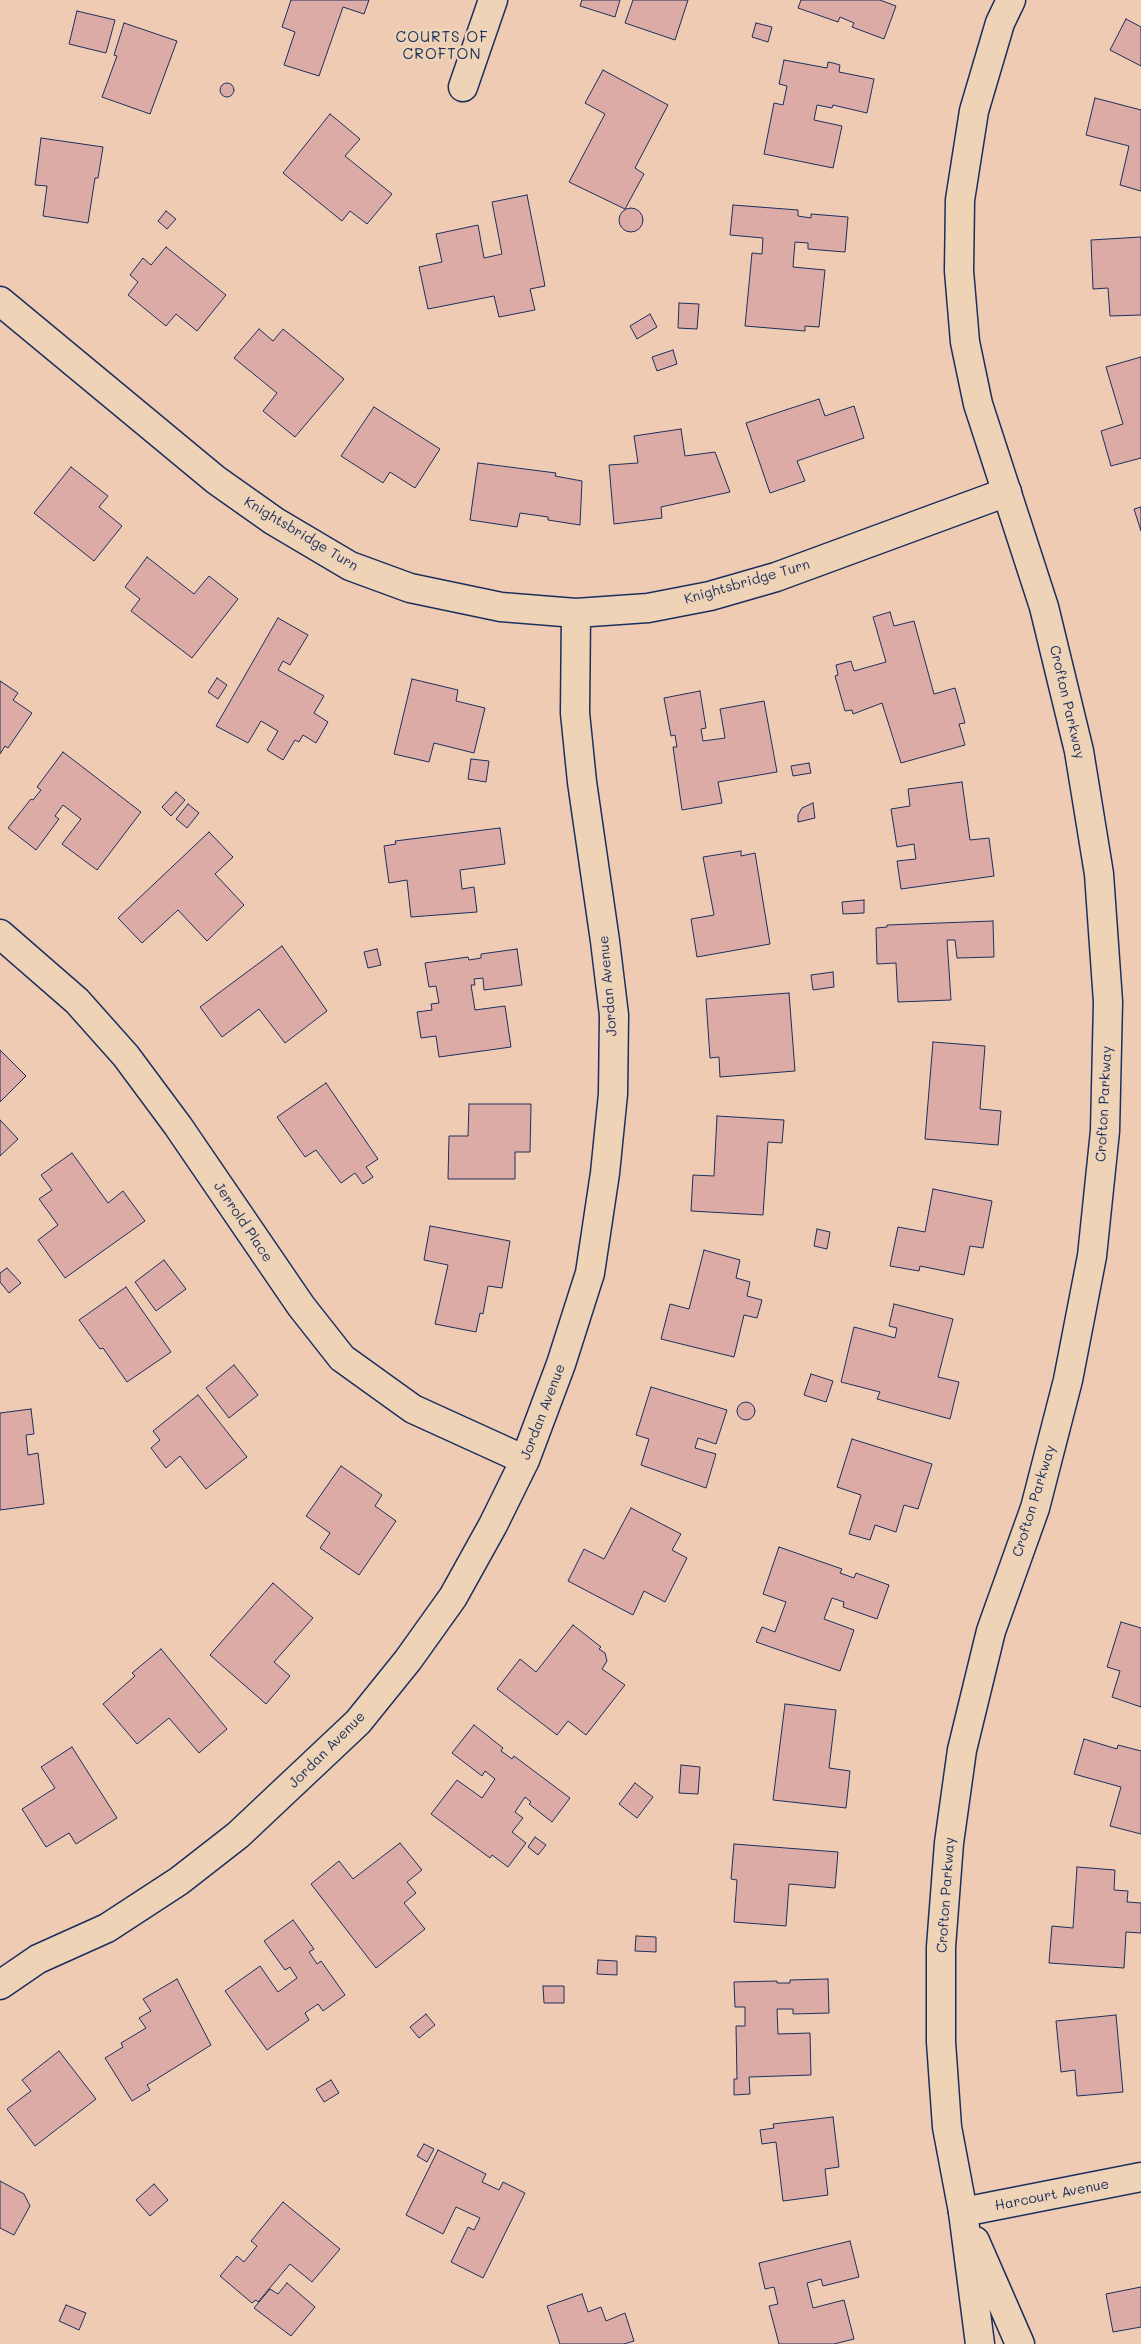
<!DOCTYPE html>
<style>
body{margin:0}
canvas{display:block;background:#f0cbb3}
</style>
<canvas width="1141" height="2344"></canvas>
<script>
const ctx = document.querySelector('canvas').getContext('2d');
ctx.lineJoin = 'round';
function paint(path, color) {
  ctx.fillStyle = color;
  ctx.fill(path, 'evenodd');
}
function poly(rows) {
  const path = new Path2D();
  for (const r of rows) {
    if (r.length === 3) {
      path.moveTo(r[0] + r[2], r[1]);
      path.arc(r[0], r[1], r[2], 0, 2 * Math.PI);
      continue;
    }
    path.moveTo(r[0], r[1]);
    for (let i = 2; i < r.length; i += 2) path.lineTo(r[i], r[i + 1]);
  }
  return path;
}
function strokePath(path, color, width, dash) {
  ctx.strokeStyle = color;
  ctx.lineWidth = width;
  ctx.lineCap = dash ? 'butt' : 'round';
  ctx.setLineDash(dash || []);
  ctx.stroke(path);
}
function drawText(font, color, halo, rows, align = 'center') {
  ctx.font = font + ' Mali,sans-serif';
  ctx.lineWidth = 5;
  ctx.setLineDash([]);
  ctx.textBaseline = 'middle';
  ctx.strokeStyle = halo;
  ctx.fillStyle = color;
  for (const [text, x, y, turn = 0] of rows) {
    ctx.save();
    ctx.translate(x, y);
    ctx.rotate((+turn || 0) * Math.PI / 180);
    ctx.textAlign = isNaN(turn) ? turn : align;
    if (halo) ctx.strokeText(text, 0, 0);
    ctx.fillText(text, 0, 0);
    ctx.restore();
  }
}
const building = poly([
 [291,0,369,0,364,14,343,7,319,76,284,65,295,32,282,27,291,0],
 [582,0,620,0,615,17,580,6,582,0],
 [633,0,688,0,675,40,625,23,633,0],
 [801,0,880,0,896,6,884,39,852,27,854,23,840,17,838,22,798,8,801,0],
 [77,11,115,20,106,53,69,44,77,11],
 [1126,19,1141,27,1141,66,1110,50,1126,19],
 [124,23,177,41,150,114,102,97,117,56,114,55,124,23],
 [756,23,772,27,768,42,752,37,756,23],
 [784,60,827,68,828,62,833,63,840,65,839,72,874,79,867,113,833,105,832,108,817,105,814,120,842,126,833,168,764,154,774,103,783,105,787,86,779,84,784,60],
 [603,70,668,105,635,168,644,174,625,209,569,182,605,114,585,103,603,70],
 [227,90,7],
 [1095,98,1141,110,1141,191,1120,185,1129,146,1086,135,1095,98],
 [330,114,360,139,345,156,392,194,367,224,350,211,342,221,283,173,330,114],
 [41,138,103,147,98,178,95,178,88,223,43,216,47,186,35,185,41,138],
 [527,195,545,286,530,289,535,310,499,317,494,296,428,309,419,267,442,262,436,234,478,225,484,258,502,254,492,202,527,195],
 [733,205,798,210,798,216,811,218,811,214,848,217,845,252,808,249,808,243,795,242,793,267,825,270,819,327,805,326,805,331,745,326,752,253,762,254,763,238,730,235,733,205],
 [631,220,12],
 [166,211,176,219,167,229,158,221,166,211],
 [1141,237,1141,315,1110,316,1108,288,1093,289,1091,240,1141,237],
 [166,247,226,295,197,331,176,314,166,326,128,295,138,282,130,275,143,258,151,265,166,247],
 [679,303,699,304,697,329,678,328,679,303],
 [650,314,657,327,637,339,630,326,650,314],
 [259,329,273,341,283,329,344,379,295,437,263,411,277,393,234,358,259,329],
 [673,350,677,364,657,371,652,357,673,350],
 [1141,357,1141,458,1111,466,1101,431,1123,424,1106,367,1141,357],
 [819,399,825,416,854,406,864,438,797,461,805,481,770,493,746,423,819,399],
 [374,407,440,449,415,488,390,472,383,483,341,456,374,407],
 [681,429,685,456,715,452,730,492,661,507,662,518,614,524,609,465,638,463,634,436,681,429],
 [478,463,556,473,555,476,582,481,580,525,548,520,548,517,520,513,517,527,470,520,478,463],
 [71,467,108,496,99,507,122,526,94,561,34,513,71,467],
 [1141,507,1141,531,1134,509,1141,507],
 [147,557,194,594,209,576,238,599,192,658,131,611,140,599,125,587,147,557],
 [890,612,894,626,914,621,934,694,955,688,965,723,959,724,965,745,901,763,882,703,853,714,852,710,845,711,835,676,838,675,836,665,851,661,854,671,886,662,873,617,890,612],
 [278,618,308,635,290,665,283,661,278,670,324,696,314,713,328,722,316,743,303,735,299,742,295,740,283,760,267,750,278,731,261,721,248,743,216,726,278,618],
 [217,678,227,685,218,699,208,692,217,678],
 [412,679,458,690,456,701,485,708,474,753,434,743,429,762,394,754,412,679],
 [0,681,18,693,13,700,32,713,8,748,5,746,0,754,0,681],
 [700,691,706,728,701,729,703,741,725,738,720,709,764,701,777,772,718,782,722,803,682,810,673,747,677,747,675,735,671,736,664,698,700,691],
 [63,752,141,812,97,870,62,844,81,819,63,805,55,816,59,819,36,850,8,828,31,799,33,800,41,790,37,787,63,752],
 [471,759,489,761,486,782,468,779,471,759],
 [809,763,811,773,793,776,791,766,809,763],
 [962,782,970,840,989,838,994,876,901,889,897,861,916,859,915,853,914,844,897,847,891,809,910,806,908,789,962,782],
 [176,792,185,800,171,816,162,807,176,792],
 [813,803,815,818,798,822,798,815,802,808,813,803],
 [188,804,199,813,187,828,176,819,188,804],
 [500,828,505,864,460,870,462,889,474,887,477,912,411,917,407,880,389,883,384,846,396,844,395,841,500,828],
 [209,832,233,857,215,874,244,905,207,941,178,910,142,943,118,918,209,832],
 [741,851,741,856,755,853,770,944,697,957,691,919,714,915,703,857,741,851],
 [864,900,864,913,843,914,842,902,864,900],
 [993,921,994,957,957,958,955,940,947,940,951,1000,898,1002,896,963,877,964,876,928,887,927,887,925,993,921],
 [282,946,327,1011,285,1043,259,1009,222,1037,200,1007,282,946],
 [377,949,381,965,368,968,364,952,377,949],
 [517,949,522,985,484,990,483,978,474,979,475,985,471,985,475,1010,505,1006,511,1047,439,1057,436,1036,421,1038,417,1012,432,1010,431,1004,439,1003,436,986,429,987,425,963,468,957,469,960,481,958,481,954,517,949],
 [833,972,834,987,813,990,811,975,833,972],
 [789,993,795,1071,720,1077,719,1057,710,1058,706,999,789,993],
 [933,1042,985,1046,980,1109,1001,1111,998,1145,925,1139,933,1042],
 [0,1050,26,1076,0,1102,0,1050],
 [326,1083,378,1159,366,1167,373,1177,363,1184,355,1173,341,1183,316,1150,305,1157,277,1117,326,1083],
 [469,1104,531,1104,530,1152,515,1152,515,1179,448,1179,449,1136,468,1136,469,1104],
 [717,1116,784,1120,782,1143,768,1142,763,1215,691,1211,693,1175,714,1176,717,1116],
 [0,1120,18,1139,0,1156,0,1120],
 [72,1153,108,1203,123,1191,145,1221,65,1278,38,1240,58,1225,39,1199,52,1190,41,1175,72,1153],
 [933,1189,992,1201,983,1248,970,1246,964,1275,920,1266,919,1271,890,1266,898,1227,925,1232,933,1189],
 [430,1226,510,1241,502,1288,488,1286,483,1314,480,1313,476,1332,435,1324,448,1265,424,1260,430,1226],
 [817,1229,830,1232,827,1249,814,1246,817,1229],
 [704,1250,740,1260,736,1278,750,1282,747,1296,762,1300,757,1318,744,1315,734,1357,661,1339,670,1304,689,1309,704,1250],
 [164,1260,186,1289,156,1311,135,1282,164,1260],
 [7,1268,21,1283,9,1293,0,1282,0,1273,7,1268],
 [126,1287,171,1352,127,1382,103,1348,100,1349,79,1320,126,1287],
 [894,1304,953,1319,938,1377,959,1382,950,1419,877,1399,880,1392,841,1382,854,1327,895,1338,897,1328,889,1326,894,1304],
 [234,1365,258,1395,229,1418,206,1388,234,1365],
 [811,1374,833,1381,826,1402,804,1395,811,1374],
 [651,1387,727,1410,716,1444,698,1438,695,1448,716,1454,706,1488,641,1465,649,1439,636,1435,651,1387],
 [198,1395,247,1457,206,1489,180,1456,166,1468,151,1448,160,1440,153,1431,198,1395],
 [746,1411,9],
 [31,1409,34,1434,26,1435,28,1455,38,1453,44,1504,0,1510,0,1413,31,1409],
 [852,1439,932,1464,918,1509,904,1505,896,1532,875,1525,870,1540,849,1534,861,1495,837,1487,852,1439],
 [341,1466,382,1495,375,1506,396,1521,359,1575,320,1548,330,1533,306,1516,341,1466],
 [631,1508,681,1534,672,1550,687,1558,665,1602,644,1591,633,1615,568,1581,584,1549,604,1559,631,1508],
 [779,1547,842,1569,840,1573,854,1578,856,1573,889,1585,877,1619,843,1607,844,1602,832,1598,824,1619,854,1630,840,1671,756,1642,762,1627,775,1632,786,1602,763,1594,779,1547],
 [273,1583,313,1618,274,1662,290,1676,266,1704,210,1655,273,1583],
 [1121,1622,1141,1628,1141,1707,1112,1697,1120,1671,1107,1667,1121,1622],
 [573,1625,601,1647,599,1649,605,1653,607,1661,602,1669,625,1685,586,1735,568,1721,557,1735,497,1689,520,1659,536,1672,573,1625],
 [161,1649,227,1729,199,1753,169,1718,137,1744,103,1704,135,1676,132,1673,161,1649],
 [785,1704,836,1710,829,1768,850,1771,846,1808,773,1800,785,1704],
 [474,1725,503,1748,501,1751,512,1759,514,1756,570,1798,552,1822,529,1804,531,1802,525,1797,515,1812,523,1818,512,1832,526,1843,508,1867,492,1855,490,1858,431,1814,457,1780,482,1798,495,1779,485,1771,482,1776,452,1753,474,1725],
 [1084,1739,1117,1749,1118,1745,1141,1751,1141,1834,1110,1826,1121,1787,1074,1774,1084,1739],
 [72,1747,117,1818,76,1844,69,1833,46,1847,22,1809,55,1788,41,1767,72,1747],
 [681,1765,700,1767,698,1794,679,1793,681,1765],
 [635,1783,653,1797,637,1818,619,1804,635,1783],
 [535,1837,546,1845,538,1855,528,1847,535,1837],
 [400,1843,422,1870,407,1882,416,1893,404,1903,425,1929,376,1968,311,1884,339,1861,353,1879,400,1843],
 [734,1844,838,1852,835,1888,789,1884,786,1926,734,1922,737,1880,731,1879,734,1844],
 [1077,1867,1115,1870,1114,1890,1128,1891,1127,1902,1141,1903,1141,1933,1126,1932,1124,1968,1049,1963,1052,1926,1073,1928,1077,1867],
 [293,1920,314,1949,309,1952,317,1964,321,1961,345,1995,323,2011,318,2004,305,2013,309,2020,267,2050,225,1991,260,1966,278,1992,297,1978,290,1967,285,1970,264,1941,293,1920],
 [636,1936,656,1937,656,1952,635,1951,636,1936],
 [598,1960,617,1961,617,1975,597,1974,598,1960],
 [177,1979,211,2045,147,2085,150,2090,132,2101,105,2058,123,2047,121,2043,146,2028,139,2018,151,2011,143,1999,177,1979],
 [828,1979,829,2013,793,2014,793,2009,777,2009,778,2034,810,2033,811,2075,749,2077,750,2094,734,2095,734,2079,737,2079,736,2026,745,2026,745,2007,735,2007,734,1982,777,1981,777,1983,790,1983,790,1980,828,1979],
 [543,1986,564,1986,564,2003,544,2003,543,1986],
 [426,2014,435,2025,419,2038,410,2027,426,2014],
 [1116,2015,1123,2092,1077,2096,1075,2070,1061,2072,1056,2021,1116,2015],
 [59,2051,96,2099,35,2146,7,2109,31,2091,22,2080,59,2051],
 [331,2080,339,2093,324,2102,316,2089,331,2080],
 [833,2117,839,2167,825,2169,828,2195,783,2201,776,2142,762,2144,760,2130,774,2128,773,2124,833,2117],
 [424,2144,434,2149,427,2162,417,2156,424,2144],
 [438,2150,486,2174,482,2182,499,2190,503,2182,525,2193,483,2278,451,2262,468,2227,474,2230,480,2218,456,2207,443,2234,406,2215,438,2150],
 [0,2181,24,2194,30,2206,14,2235,0,2228,0,2181],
 [154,2184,168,2200,150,2216,136,2200,154,2184],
 [283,2202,340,2249,312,2282,290,2264,258,2302,256,2300,252,2303,220,2276,237,2256,244,2262,257,2246,251,2241,283,2202],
 [850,2241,859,2277,823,2286,821,2279,807,2283,813,2308,844,2300,854,2339,834,2344,779,2344,769,2306,778,2304,774,2287,765,2289,759,2263,850,2241],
 [287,2283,315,2307,291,2336,254,2308,270,2289,278,2294,287,2283],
 [1141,2287,1141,2327,1113,2332,1106,2294,1141,2287],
 [582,2294,588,2312,601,2307,606,2321,625,2313,634,2341,624,2344,560,2344,547,2306,582,2294],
 [66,2305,86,2313,79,2330,59,2321,66,2305]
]);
const street = poly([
 [463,87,493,0],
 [0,301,216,480,274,521,350,566,410,588,501,607,576,613,648,608,710,596,776,577,1007,492],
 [0,934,77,1001,126,1056,178,1126,301,1306,342,1358,413,1409,525,1460],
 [0,1985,38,1959,107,1928,179,1881,238,1835,358,1722,408,1660,453,1597,493,1525,525,1460,561,1364,590,1273,605,1173,613,1094,614,1015,605,941,582,782,575,713,576,613],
 [963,2212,1141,2177]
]);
const secondary = poly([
 [975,2241,1020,2344],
 [980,2344,963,2212,947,2127,941,2042,941,1947,949,1843,962,1750,991,1631,1035,1508,1068,1380,1092,1256,1105,1131,1108,1002,1099,874,1079,751,1044,607,978,404,965,342,959,271,960,200,974,111,1000,23,1011,0]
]);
const streetNames = [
 ["Knightsbridge Turn",301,534,31],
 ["Knightsbridge Turn",747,582,-16],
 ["Crofton Parkway",1067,702,77],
 ["Jordan Avenue",608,986,-95],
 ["Crofton Parkway",1104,1104,-87],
 ["Jerrold Place",243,1222,56],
 ["Jordan Avenue",543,1412,-69],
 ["Crofton Parkway",1034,1501,-73],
 ["Jordan Avenue",327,1750,-45],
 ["Crofton Parkway",946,1895,-86],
 ["Harcourt Avenue",1052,2195,-11]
];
const neighbourhoodNames = [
 ["COURTS OF",442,37],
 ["CROFTON",442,54]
];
paint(building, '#ddaba5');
strokePath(building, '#1b2f5e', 1);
strokePath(street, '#1b2f5e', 31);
strokePath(secondary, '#1b2f5e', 31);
strokePath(street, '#efd3b6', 28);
strokePath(secondary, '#efd3b6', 28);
drawText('14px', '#1b2f5e', '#efd3b6', streetNames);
ctx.letterSpacing = '1px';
drawText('15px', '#1b2f5e', '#efd3b6', neighbourhoodNames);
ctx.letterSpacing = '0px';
</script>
